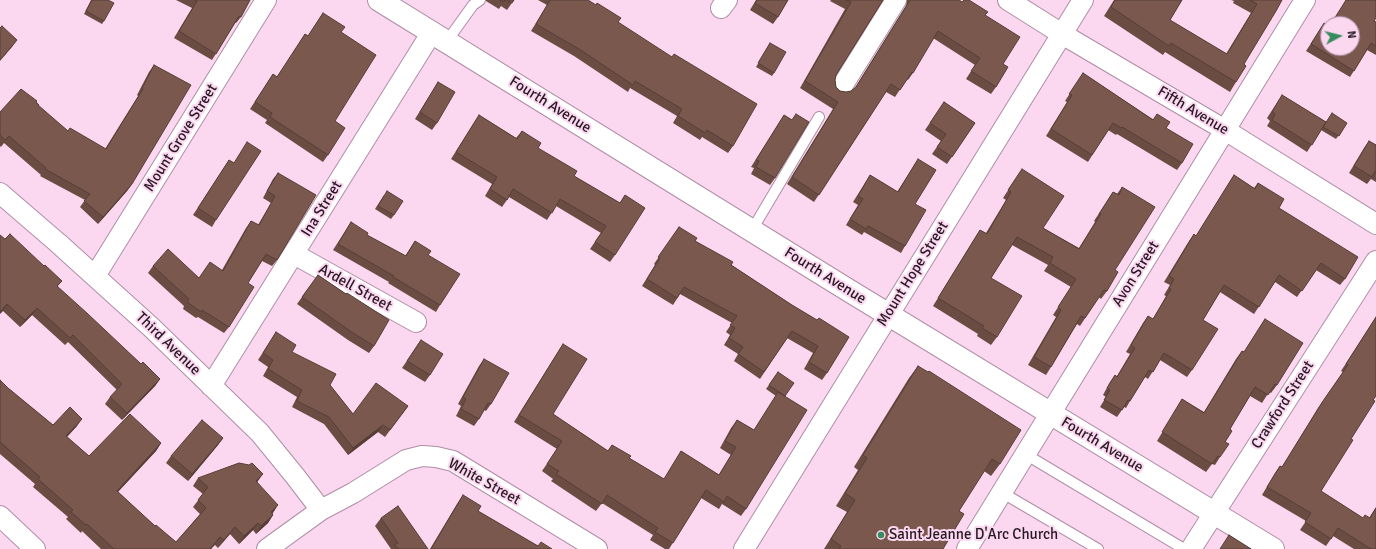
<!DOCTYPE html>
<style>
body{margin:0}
#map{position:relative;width:1376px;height:549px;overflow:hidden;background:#fbd7f0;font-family:Signika,sans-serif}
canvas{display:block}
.north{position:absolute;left:1320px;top:16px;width:40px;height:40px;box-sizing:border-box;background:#fbd7f0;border:1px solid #a68b9e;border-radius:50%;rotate:83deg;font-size:11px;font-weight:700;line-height:16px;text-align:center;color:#261922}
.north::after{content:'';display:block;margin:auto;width:14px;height:18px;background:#378c5f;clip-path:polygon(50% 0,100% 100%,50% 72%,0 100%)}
</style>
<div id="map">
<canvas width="1376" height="549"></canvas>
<div class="north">N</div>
</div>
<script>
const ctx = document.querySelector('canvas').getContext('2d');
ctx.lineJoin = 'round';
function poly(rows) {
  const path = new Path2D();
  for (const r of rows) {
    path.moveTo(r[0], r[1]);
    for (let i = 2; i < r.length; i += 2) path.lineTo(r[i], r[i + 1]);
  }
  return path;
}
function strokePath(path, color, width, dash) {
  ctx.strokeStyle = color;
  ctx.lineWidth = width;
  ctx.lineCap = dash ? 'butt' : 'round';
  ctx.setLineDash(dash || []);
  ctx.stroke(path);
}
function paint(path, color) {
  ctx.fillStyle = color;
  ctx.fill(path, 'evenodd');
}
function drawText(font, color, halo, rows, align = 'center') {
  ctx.font = font + ' Signika,sans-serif';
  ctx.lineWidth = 4;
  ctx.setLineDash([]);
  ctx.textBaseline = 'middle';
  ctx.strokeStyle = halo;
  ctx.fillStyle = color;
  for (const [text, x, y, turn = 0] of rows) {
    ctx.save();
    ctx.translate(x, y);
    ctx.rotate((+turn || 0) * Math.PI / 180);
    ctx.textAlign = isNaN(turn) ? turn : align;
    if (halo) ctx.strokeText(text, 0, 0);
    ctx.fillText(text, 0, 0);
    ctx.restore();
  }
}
const lane = poly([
 [447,41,473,5,480,0],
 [752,230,819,117],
 [1025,454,1184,549],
 [1001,492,1098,549]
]);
const street = poly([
 [1008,0,1062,34,1225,130,1376,224],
 [721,8,727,0],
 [841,88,896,0],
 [0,193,58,243,152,328,260,433,295,476,321,510],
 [294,254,416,322],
 [95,276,266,0],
 [211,386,432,32],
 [0,516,35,549],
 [267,549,321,510,353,493,406,460,422,456,436,457,453,461,597,549],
 [744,549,1083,0],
 [967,549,1305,0],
 [1191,549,1376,261]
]);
const secondary = poly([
 [379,0,848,290,1273,549]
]);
const wall = poly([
 [91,0,108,0,104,21,102,24,84,14],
 [176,0,250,0,241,17,236,23,235,23,212,60,174,38,192,8],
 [486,0,514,0,507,10,501,6,499,9,486,1],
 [538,0,588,0,618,22,733,146,728,153,702,137,700,140,673,123,677,116,630,88,628,92,574,56,531,31,547,5],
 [756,0,788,0,778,17,773,24,750,10],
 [831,0,883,0,836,75,835,80,836,87,840,91,846,92,851,91,855,88,906,6,907,0,959,0,985,15,1003,64,996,87,991,94,966,79,975,65,933,38,913,73,908,80,907,79,895,97,886,92,814,202,787,184,833,109,800,88,845,9,830,1],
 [1114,0,1182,0,1170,20,1226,54,1251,13,1233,3,1234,1,1231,0,1282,0,1244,64,1236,82,1230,92,1165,52,1163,55,1104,16],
 [323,13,341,32,335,121,328,155,323,162,265,123,267,120,250,109,273,74,277,77,305,34,308,36],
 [1374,21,1376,22,1376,55,1367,50,1350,77,1306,51,1324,23,1328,48],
 [770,43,774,73,772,76,756,67],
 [154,65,132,184,127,191,98,224,80,207,85,200,40,176,41,175,4,143,1,147,0,146,0,112,36,102,38,106,68,131,105,149,138,96,137,95,149,72],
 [1083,73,1166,128,1182,163,1177,170,1117,134,1116,135,1108,130,1088,162,1046,136,1067,102,1065,101],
 [438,82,437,123,432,130,415,119],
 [1282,95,1326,122,1347,123,1336,139,1321,130,1307,152,1267,126,1270,121,1267,118],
 [944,102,975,123,947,164,932,154,941,141,925,130],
 [796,114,775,178,770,185,751,174,754,168,751,167,784,115,792,120],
 [479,115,516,138,522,131,538,148,574,176,620,203,625,195,615,255,610,262,590,249,601,233,556,206,547,220,509,197,502,207,485,196,492,184,451,159],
 [1369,141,1376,145,1376,182,1371,179,1367,184,1349,173,1364,148],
 [918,159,915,204,905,246,901,253,864,232,862,235,846,225,858,205,853,202,870,175,897,192],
 [229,160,234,163,216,220,212,227,193,215],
 [1022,169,1043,228,1079,248,1095,222,1094,221,1113,192,1117,194,1122,187,1115,270,1107,291,1101,299,1099,297,1080,326,1077,324,1051,367,1046,375,1028,365,1056,317,1053,315,1071,287,1044,271,1048,265,1012,245,991,278,997,337,991,345,977,336,978,334,933,306,975,238,980,230,986,233,1006,200,1003,198],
 [278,173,277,260,272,266,262,261,248,283,229,327,224,333,198,317,196,318,183,309,184,306,148,273,153,266,199,278,222,270,246,228,251,221,258,225,271,203,263,198,273,179],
 [1234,175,1254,188,1258,183,1279,208,1345,279,1340,285,1316,270,1297,297,1275,282,1254,314,1220,292,1203,320,1192,370,1187,377,1160,360,1148,379,1145,377,1130,401,1126,408,1124,407,1117,417,1100,407,1106,397,1103,395,1110,382,1115,375,1117,376,1130,354,1126,352,1143,323,1148,316,1153,319,1166,296,1164,295,1170,285,1164,282,1189,241,1194,234,1196,236],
 [384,195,394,215,391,219,375,209],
 [351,222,367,235,405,256,415,241,428,255,440,305,436,312,388,283,389,282,333,250],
 [679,227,695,241,792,305,817,320,827,373,822,380,804,369,813,353,787,338,760,379,734,361,738,354,724,345,730,335,726,332,732,323,680,294,673,305,642,286,655,265,654,264],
 [5,239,44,266,62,281,57,287,141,364,160,379,155,386,122,420,105,404,110,397,117,390,68,342,65,345,32,315,20,327,3,311],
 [318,275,346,294,374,346,369,353,348,340,297,304],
 [1376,317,1351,439,1321,491,1363,518,1369,518,1376,507,1376,549,1354,549,1333,536,1326,546,1300,530,1306,521,1262,495,1275,473,1280,466,1282,467,1318,408,1343,372,1341,371],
 [1265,319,1277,385,1271,393,1269,392,1262,403,1250,396,1230,429,1220,457,1215,465,1212,464,1206,472,1157,441,1177,408,1182,399,1204,412,1236,359,1242,351,1244,352],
 [276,332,292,352,330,385,353,414,408,406,385,437,378,432,348,455,324,424,292,407,297,397,263,376,268,367,258,360],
 [421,340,430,375,425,382,402,368],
 [563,344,553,414,608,451,612,445,629,458,664,479,681,451,719,475,731,455,720,448,731,428,737,420,754,430,776,396,766,389,778,372,785,396,746,509,741,516,722,504,719,509,701,498,669,549,665,549,650,540,653,535,602,503,596,511,551,481,553,479,542,471,557,449,514,422],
 [484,359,491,404,486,411,484,410,479,419,474,426,456,416,461,406,458,404,479,366],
 [918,366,1000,464,991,476,984,471,959,511,943,549,824,549,847,512,836,506,858,470,854,467,909,378],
 [0,380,8,388,53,425,77,426,67,437,89,456,161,443,156,451,118,492,155,526,176,542,200,514,193,507,203,494,193,486,198,478,258,481,257,482,273,513,272,514,273,515,268,523,256,534,253,530,239,544,230,534,218,548,215,545,211,549,101,549,82,531,81,533,66,519,68,517,33,487,35,484,0,454],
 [223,438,218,445,188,481,166,463,171,456],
 [463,495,478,511,538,546,552,549,430,549,457,504],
 [381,518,428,549,391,549,375,526]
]);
const shadedWall = poly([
 [17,40,12,47,0,61,0,60],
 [132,184,127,191,98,224,103,217],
 [7,304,3,311,0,314,0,312],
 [37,308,32,315,20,327,25,320],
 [160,379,155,386,122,420,127,413],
 [82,419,77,426,61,443,66,436],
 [383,425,378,432,348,455,353,448],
 [223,438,218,445,188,481,192,474],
 [161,443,156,451,112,498,117,491],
 [263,474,258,481,251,488,256,481],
 [278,505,273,513,266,519,271,512],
 [273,515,268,523,256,534,261,526],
 [258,523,253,530,239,544,244,536],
 [235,527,230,534,218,548,224,540],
 [220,537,211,549,210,549]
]);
const building = poly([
 [92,0,108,0,114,3,104,21,86,11,92,0],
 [195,0,250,0,241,17,239,16,216,54,179,31,197,1,195,0],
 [500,0,505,0,504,2,500,0],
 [507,0,514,0,512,3,507,0],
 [550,0,588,0,596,5,597,3,621,18,618,22,672,57,674,54,757,104,733,146,707,130,705,133,678,116,682,109,635,81,633,85,579,49,536,24,550,0],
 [757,0,788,0,778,17,755,3,757,0],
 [846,0,883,0,836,75,835,80,836,87,840,91,846,92,851,91,856,87,910,0,959,0,962,2,964,0,969,0,988,12,985,15,1020,37,1003,64,1008,67,996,87,971,71,980,58,938,31,913,73,912,72,900,90,891,84,819,195,792,177,838,102,805,81,851,2,846,0],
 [1115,0,1182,0,1170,20,1227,54,1257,4,1250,0,1282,0,1276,11,1244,64,1246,66,1236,82,1171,43,1169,46,1111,7,1115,0],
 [1346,0,1376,0,1376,18,1374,21,1376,22,1376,46,1371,43,1354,71,1311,44,1324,23,1328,25,1328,48,1352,48,1352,24,1331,24,1346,0],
 [323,13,345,27,341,32,376,55,335,121,345,128,328,155,270,117,272,113,255,102,273,74,277,77,305,34,308,36,323,13],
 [2,26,17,40,0,60,0,28,2,26],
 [770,43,786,52,774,73,758,63,770,43],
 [154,65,191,85,132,184,103,217,84,201,90,194,45,169,46,168,9,136,5,140,0,135,0,112,21,89,37,101,36,102,39,105,38,105,68,131,70,128,106,149,143,89,142,88,154,65],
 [1083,73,1153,120,1157,114,1170,122,1166,128,1193,144,1182,163,1122,127,1121,128,1113,123,1092,155,1051,129,1072,95,1069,94,1083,73],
 [438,82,455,92,437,123,420,112,438,82],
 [1282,95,1326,122,1312,145,1272,120,1275,114,1272,112,1282,95],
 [944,102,975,123,952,157,937,147,946,134,930,123,944,102],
 [1332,113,1347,123,1339,136,1323,127,1332,113],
 [796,114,809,122,775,178,756,167,759,161,756,160,784,115,792,120,796,114],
 [479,115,517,139,522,131,541,143,538,148,577,171,574,176,620,203,625,195,645,208,615,255,595,242,606,226,560,199,552,213,513,189,507,200,490,189,497,177,456,152,479,115],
 [1369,141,1376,145,1376,172,1375,171,1372,177,1354,166,1369,141],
 [247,142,261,151,216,220,198,208,229,160,234,163,247,142],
 [918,159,936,170,915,204,926,210,905,246,868,226,866,229,850,219,863,199,858,196,870,175,898,192,918,159],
 [1022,169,1064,196,1043,228,1079,249,1101,214,1099,214,1113,192,1119,195,1122,187,1155,207,1115,270,1118,272,1107,291,1104,290,1085,318,1081,316,1051,367,1034,357,1061,310,1058,307,1076,279,1050,263,1053,257,1017,237,991,278,1022,296,997,337,982,328,984,326,938,298,980,230,987,234,1011,192,1008,190,1022,169],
 [278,173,316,195,277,260,266,254,248,283,254,287,229,327,202,310,201,312,187,302,189,299,153,266,168,249,199,278,210,262,223,271,251,221,259,225,275,196,267,191,278,173],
 [1234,175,1255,189,1258,183,1284,199,1279,208,1358,257,1345,279,1321,263,1302,291,1279,275,1259,307,1224,285,1203,320,1218,329,1192,370,1164,353,1153,372,1149,370,1130,401,1128,400,1122,410,1104,400,1110,390,1107,388,1115,375,1117,377,1135,348,1131,345,1148,316,1153,319,1171,289,1169,288,1174,279,1169,276,1194,234,1196,236,1234,175],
 [387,191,403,201,394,215,378,206,387,191],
 [351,222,368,233,367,235,406,256,415,241,431,251,428,255,460,274,440,305,393,277,394,276,338,244,351,222],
 [679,227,697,238,695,241,733,262,731,265,792,305,817,320,819,318,849,337,827,373,809,362,818,346,792,331,764,372,738,354,743,347,729,338,735,328,730,325,737,316,684,287,677,298,647,279,660,258,658,257,679,227],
 [10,234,44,266,45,265,62,281,57,286,88,314,141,364,143,362,160,379,127,413,110,397,122,384,73,335,70,338,37,308,25,320,7,304,0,312,0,235,5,239,10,234],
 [318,275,346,294,347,293,389,320,374,346,353,333,302,297,318,275],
 [1376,317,1376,396,1373,400,1375,401,1351,439,1353,440,1321,491,1363,518,1365,515,1370,518,1376,508,1376,549,1371,549,1338,528,1331,539,1305,522,1311,513,1267,487,1280,466,1282,467,1323,401,1348,365,1346,364,1376,317],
 [1265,319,1303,343,1277,385,1275,384,1268,395,1255,387,1230,429,1232,431,1225,442,1229,444,1220,457,1218,456,1212,464,1162,432,1182,399,1204,413,1242,351,1244,352,1265,319],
 [276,332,296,345,292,352,336,374,330,385,353,414,376,383,408,406,390,430,383,425,353,448,329,417,297,401,302,390,268,369,273,360,263,353,276,332],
 [421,340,443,354,430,375,407,361,421,340],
 [563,344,587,359,553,414,608,451,612,445,631,456,629,458,664,479,681,451,719,475,736,447,725,441,737,420,754,430,778,392,807,410,746,509,727,496,724,502,706,490,673,543,655,532,658,528,607,495,602,504,556,474,559,471,547,464,562,441,519,415,563,344],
 [484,359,509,373,491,404,488,403,479,419,461,409,466,399,463,397,484,359],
 [918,366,928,372,929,371,1021,430,1000,464,992,459,959,511,964,514,943,549,839,549,841,546,831,539,855,500,845,493,867,458,863,455,918,366],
 [778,372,794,383,785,396,769,385,778,372],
 [0,380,8,388,53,425,70,407,82,419,66,436,89,456,130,414,161,443,117,491,155,526,156,525,176,542,206,508,198,500,208,487,198,478,239,463,249,465,252,463,263,474,256,481,278,505,271,512,273,515,261,526,258,523,244,536,235,527,224,540,220,537,210,549,114,549,87,524,86,525,71,512,73,510,38,479,40,477,0,442,0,380],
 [202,420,223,438,192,474,171,456,202,420],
 [463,495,481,506,478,511,538,546,541,542,552,549,431,549,463,495],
 [398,506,428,549,399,549,394,545,398,543,381,518,398,506],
 [1229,535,1251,549,1220,549,1229,535]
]);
const markers = [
 [881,535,4,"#378c5f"]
];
const streetNames = [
 ["Fourth Avenue",550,105,32],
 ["Fifth Avenue",1193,111,31],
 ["Mount Grove Street",181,138,-58],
 ["Ina Street",322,209,-58],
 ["Mount Hope Street",913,274,-58],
 ["Avon Street",1136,274,-58],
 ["Fourth Avenue",825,276,32],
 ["Ardell Street",355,288,29],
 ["Third Avenue",168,344,44],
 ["Crawford Street",1283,405,-57],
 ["Fourth Avenue",1102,445,31],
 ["White Street",484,482,29]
];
const poiNames = [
 ["Saint Jeanne D'Arc Church",889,535]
];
strokePath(lane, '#af8ea5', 12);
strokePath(street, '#af8ea5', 22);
strokePath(secondary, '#af8ea5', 24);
strokePath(lane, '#fff', 10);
strokePath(street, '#fff', 20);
strokePath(secondary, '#fff', 22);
paint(wall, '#6a4c43');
paint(shadedWall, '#563e37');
paint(building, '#7b584e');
strokePath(building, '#563e37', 1);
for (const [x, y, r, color] of markers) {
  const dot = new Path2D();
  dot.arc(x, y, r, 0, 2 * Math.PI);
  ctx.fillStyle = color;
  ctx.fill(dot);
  strokePath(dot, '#fbd7f0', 1.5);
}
drawText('15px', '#261922', '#fbd7f0', streetNames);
drawText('15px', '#261922', '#fbd7f0', poiNames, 'left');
</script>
